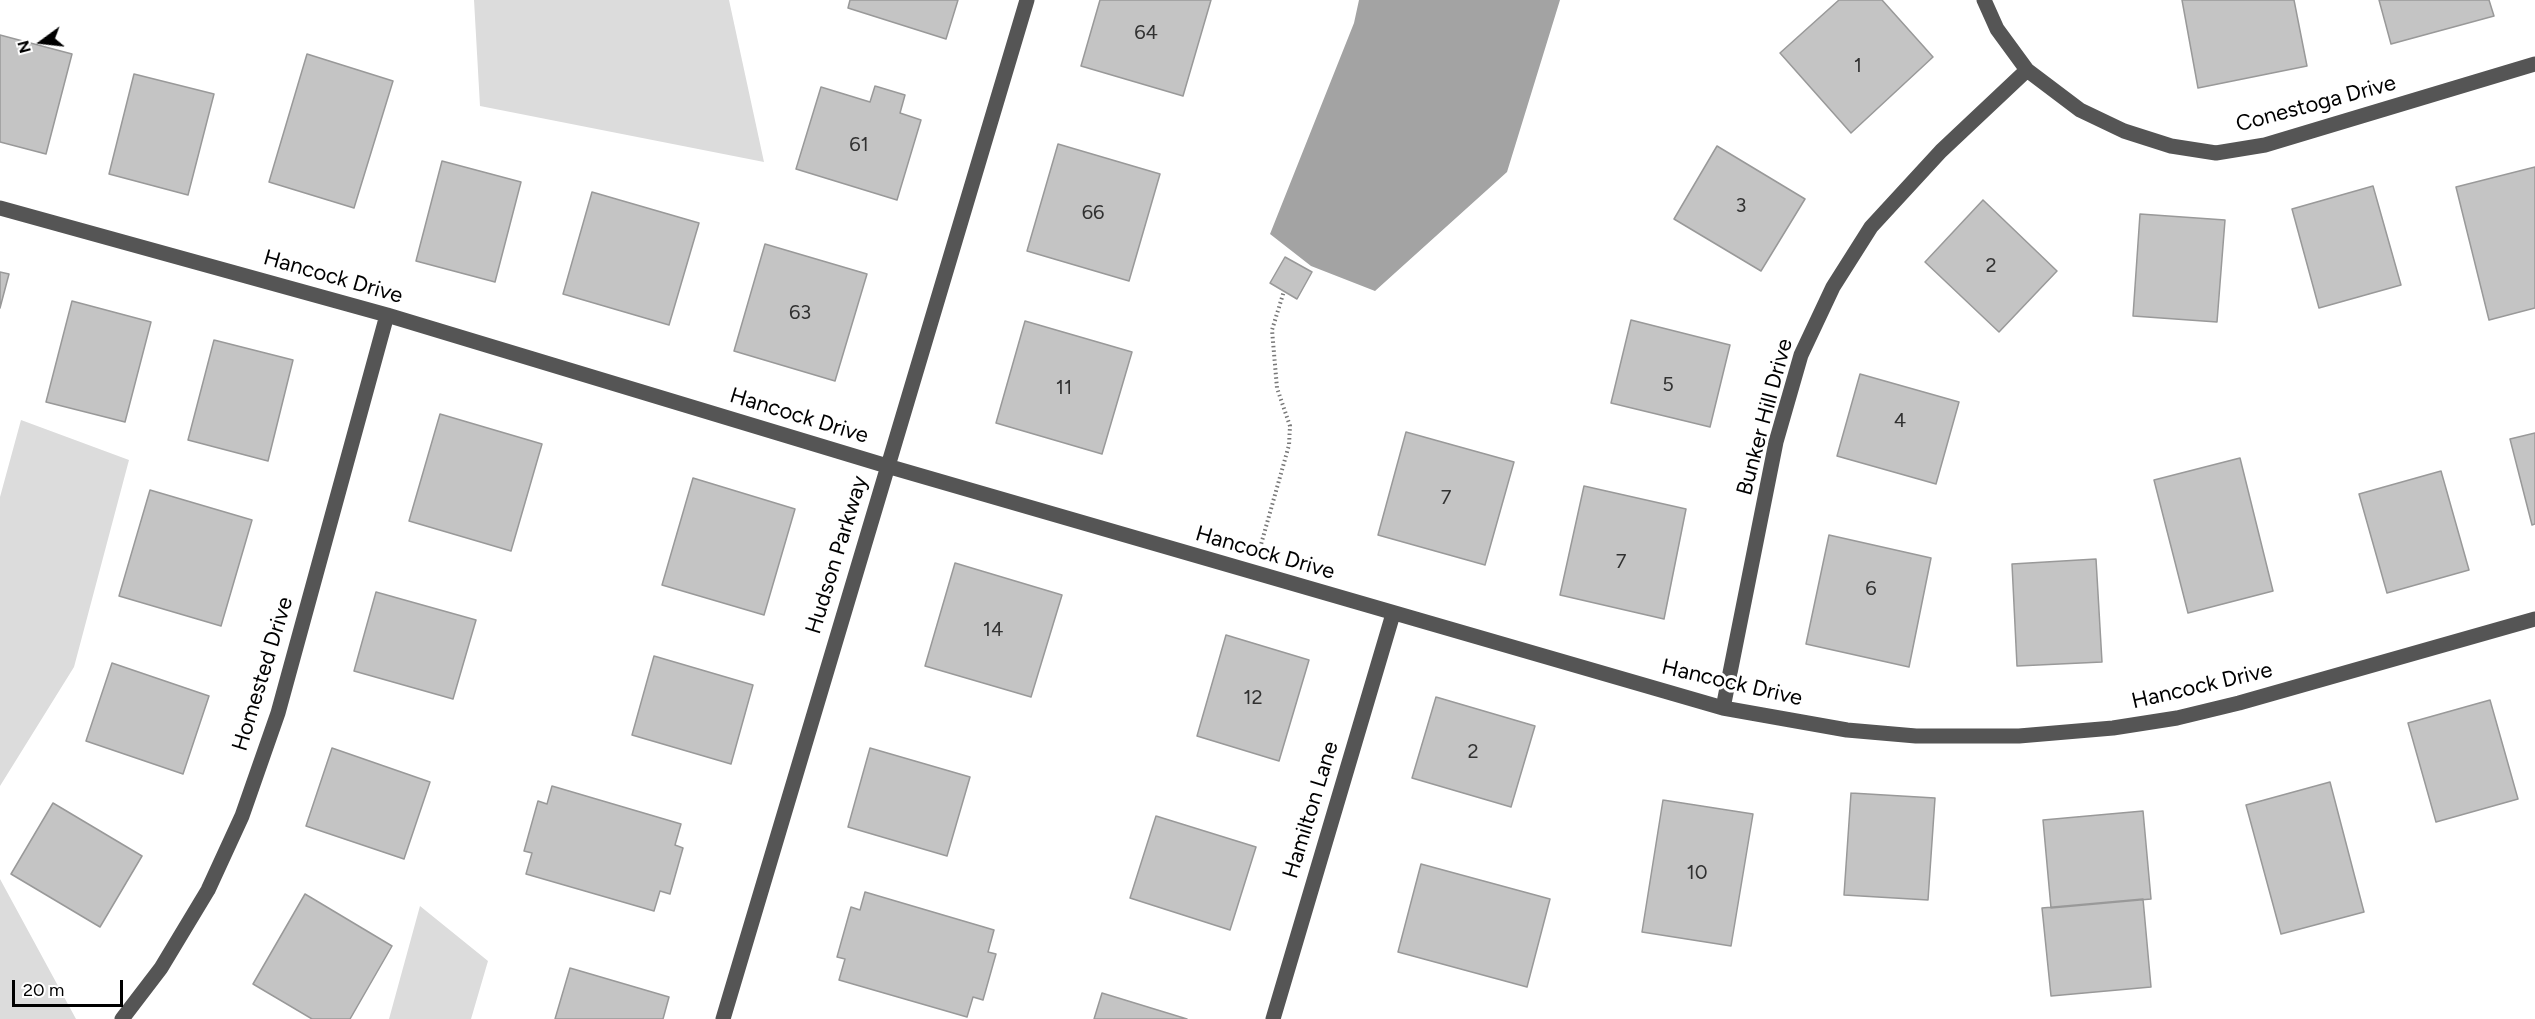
<!DOCTYPE html>
<style>
body{margin:0}
#map{position:relative;width:2535px;height:1019px;overflow:hidden;background:#fff;font-family:Figtree,sans-serif}
canvas{display:block}
.north{position:absolute;left:12px;top:12px;width:60px;height:60px;-webkit-text-stroke:4px #fff;paint-order:stroke;rotate:255deg;font-size:16px;font-weight:700;line-height:24px;text-align:center;color:#000}
.north::after{content:'';display:block;margin:auto;width:21px;height:27px;background:#000;clip-path:polygon(50% 0,100% 100%,50% 72%,0 100%)}
.scale{position:absolute;left:12px;top:980px;width:111px;height:27px;box-sizing:border-box;border:3px solid #000;border-top:0;padding-left:8px;font-size:18px;line-height:21px;white-space:nowrap;color:#000;-webkit-text-stroke:4px #fff;paint-order:stroke}
</style>
<div id="map">
<canvas width="2535" height="1019"></canvas>
<div class="north">N</div>
<div class="scale">20 m</div>
</div>
<script>
const ctx = document.querySelector('canvas').getContext('2d');
ctx.lineJoin = 'round';
function paint(path, color) {
  ctx.fillStyle = color;
  ctx.fill(path, 'evenodd');
}
function poly(rows) {
  const path = new Path2D();
  for (const r of rows) {
    path.moveTo(r[0], r[1]);
    for (let i = 2; i < r.length; i += 2) path.lineTo(r[i], r[i + 1]);
  }
  return path;
}
function strokePath(path, color, width, dash) {
  ctx.strokeStyle = color;
  ctx.lineWidth = width;
  ctx.lineCap = dash ? 'butt' : 'round';
  ctx.setLineDash(dash || []);
  ctx.stroke(path);
}
function drawText(font, color, halo, rows, align = 'center') {
  ctx.font = font + ' Figtree,sans-serif';
  ctx.lineWidth = 6;
  ctx.setLineDash([]);
  ctx.textBaseline = 'middle';
  ctx.strokeStyle = halo;
  ctx.fillStyle = color;
  for (const [text, x, y, turn = 0] of rows) {
    ctx.save();
    ctx.translate(x, y);
    ctx.rotate((+turn || 0) * Math.PI / 180);
    ctx.textAlign = isNaN(turn) ? turn : align;
    if (halo) ctx.strokeText(text, 0, 0);
    ctx.fillText(text, 0, 0);
    ctx.restore();
  }
}
const green = poly([
 [474,0,729,0,764,162,480,106],
 [21,420,129,460,74,667,0,786,0,497],
 [0,879,76,1019,0,1019],
 [420,906,488,961,471,1019,389,1019]
]);
const water = poly([
 [1359,0,1560,0,1507,172,1375,291,1311,266,1270,234,1354,23]
]);
const building = poly([
 [850,0,958,0,946,39,848,8,850,0],
 [1100,0,1211,0,1183,96,1081,66,1100,0],
 [1839,0,1882,0,1933,57,1851,133,1780,53,1839,0],
 [2182,0,2294,0,2307,66,2198,88,2182,0],
 [2379,0,2489,0,2494,16,2391,44,2379,0],
 [0,35,72,54,46,154,0,142,0,35],
 [307,54,393,81,354,208,269,182,307,54],
 [134,74,214,94,188,195,109,174,134,74],
 [875,86,905,95,900,113,921,120,897,200,796,169,821,87,870,102,875,86],
 [1058,144,1160,174,1129,281,1027,251,1058,144],
 [1717,146,1805,199,1761,271,1674,219,1717,146],
 [442,161,521,182,495,282,416,261,442,161],
 [2535,167,2535,308,2489,320,2456,187,2535,167],
 [2373,186,2401,285,2319,308,2292,209,2373,186],
 [592,192,699,223,669,325,563,294,592,192],
 [1983,200,2057,271,1999,332,1925,262,1983,200],
 [2140,214,2225,220,2217,322,2133,316,2140,214],
 [765,244,867,274,835,381,734,351,765,244],
 [1285,257,1312,272,1297,299,1270,283,1285,257],
 [0,272,9,274,0,308,0,272],
 [72,301,151,322,125,422,46,402,72,301],
 [1631,320,1730,345,1710,427,1611,403,1631,320],
 [1025,321,1132,352,1102,454,996,423,1025,321],
 [214,340,293,360,268,461,188,440,214,340],
 [1860,374,1959,402,1936,484,1837,456,1860,374],
 [440,414,542,444,511,551,409,521,440,414],
 [1406,432,1514,462,1485,565,1378,535,1406,432],
 [2535,433,2535,524,2532,525,2510,439,2535,433],
 [2240,458,2273,591,2188,613,2154,480,2240,458],
 [2441,471,2469,570,2387,593,2359,494,2441,471],
 [693,478,795,509,764,615,662,585,693,478],
 [1584,486,1686,509,1664,619,1560,595,1584,486],
 [150,490,252,520,221,626,119,596,150,490],
 [1829,535,1931,558,1909,667,1806,644,1829,535],
 [2096,559,2102,662,2017,666,2012,564,2096,559],
 [955,563,1062,595,1031,697,925,666,955,563],
 [376,592,476,620,453,699,354,671,376,592],
 [1226,635,1309,660,1279,761,1197,736,1226,635],
 [654,656,753,685,731,764,632,735,654,656],
 [112,663,209,696,183,774,86,741,112,663],
 [1436,697,1535,726,1511,807,1412,778,1436,697],
 [2490,700,2518,799,2436,822,2408,723,2490,700],
 [332,748,430,782,404,859,306,826,332,748],
 [870,748,970,777,947,856,848,827,870,748],
 [2330,782,2364,912,2281,934,2246,805,2330,782],
 [552,786,681,824,675,845,683,848,670,894,660,891,654,911,526,874,532,853,524,851,538,801,547,804,552,786],
 [1851,793,1935,798,1928,900,1844,895,1851,793],
 [1663,800,1753,814,1731,946,1642,932,1663,800],
 [53,803,142,856,100,927,11,874,53,803],
 [2143,811,2151,899,2051,908,2043,820,2143,811],
 [1156,816,1256,847,1230,930,1130,898,1156,816],
 [1421,864,1550,899,1527,987,1398,952,1421,864],
 [865,892,994,930,988,952,996,954,983,1000,973,997,967,1017,839,980,845,959,837,957,851,907,860,910,865,892],
 [305,894,392,946,350,1019,312,1019,253,984,305,894],
 [2143,899,2151,987,2051,996,2042,908,2143,899],
 [570,968,669,997,663,1019,555,1019,570,968],
 [1102,993,1187,1019,1094,1019,1102,993]
]);
const path = poly([
 [1260,548,1289,445,1290,426,1277,388,1272,330,1284,291]
]);
const minor = poly([
 [1984,0,1997,29,2027,70,2080,110,2124,131,2171,146,2216,153,2265,145,2535,64],
 [0,208,387,315,887,466,1723,708,1847,730,1916,736,2019,736,2113,728,2177,718,2239,703,2535,619],
 [1723,708,1776,442,1801,355,1833,287,1871,227,1941,151,2027,70],
 [122,1019,161,968,208,890,242,816,278,713,387,315],
 [723,1019,1027,0],
 [1273,1019,1393,614]
]);
const numberNames = [
 ["64",1146,33],
 ["1",1858,66],
 ["61",859,145],
 ["3",1741,206],
 ["66",1093,213],
 ["2",1991,266],
 ["63",800,313],
 ["5",1668,385],
 ["11",1064,388],
 ["4",1900,421],
 ["7",1446,498],
 ["7",1621,562],
 ["6",1871,589],
 ["14",993,630],
 ["12",1253,698],
 ["2",1473,752],
 ["10",1697,873]
];
const streetNames = [
 ["Conestoga Drive",2316,104,-15],
 ["Hancock Drive",333,277,16],
 ["Hancock Drive",799,416,17],
 ["Bunker Hill Drive",1765,417,-75],
 ["Hancock Drive",1265,553,16],
 ["Hudson Parkway",837,555,-73],
 ["Homested Drive",263,674,-73],
 ["Hancock Drive",1732,683,13],
 ["Hancock Drive",2202,686,-13],
 ["Hamilton Lane",1311,810,-73]
];
paint(green, '#dcdcdc');
paint(water, '#a3a3a3');
paint(building, '#c4c4c4');
strokePath(building, '#999', 1.5);
strokePath(path, '#777', 4, [1.5, 3]);
strokePath(minor, '#555', 15);
drawText('20px', '#313131', null, numberNames);
drawText('22px', '#000', '#fff', streetNames);
</script>
